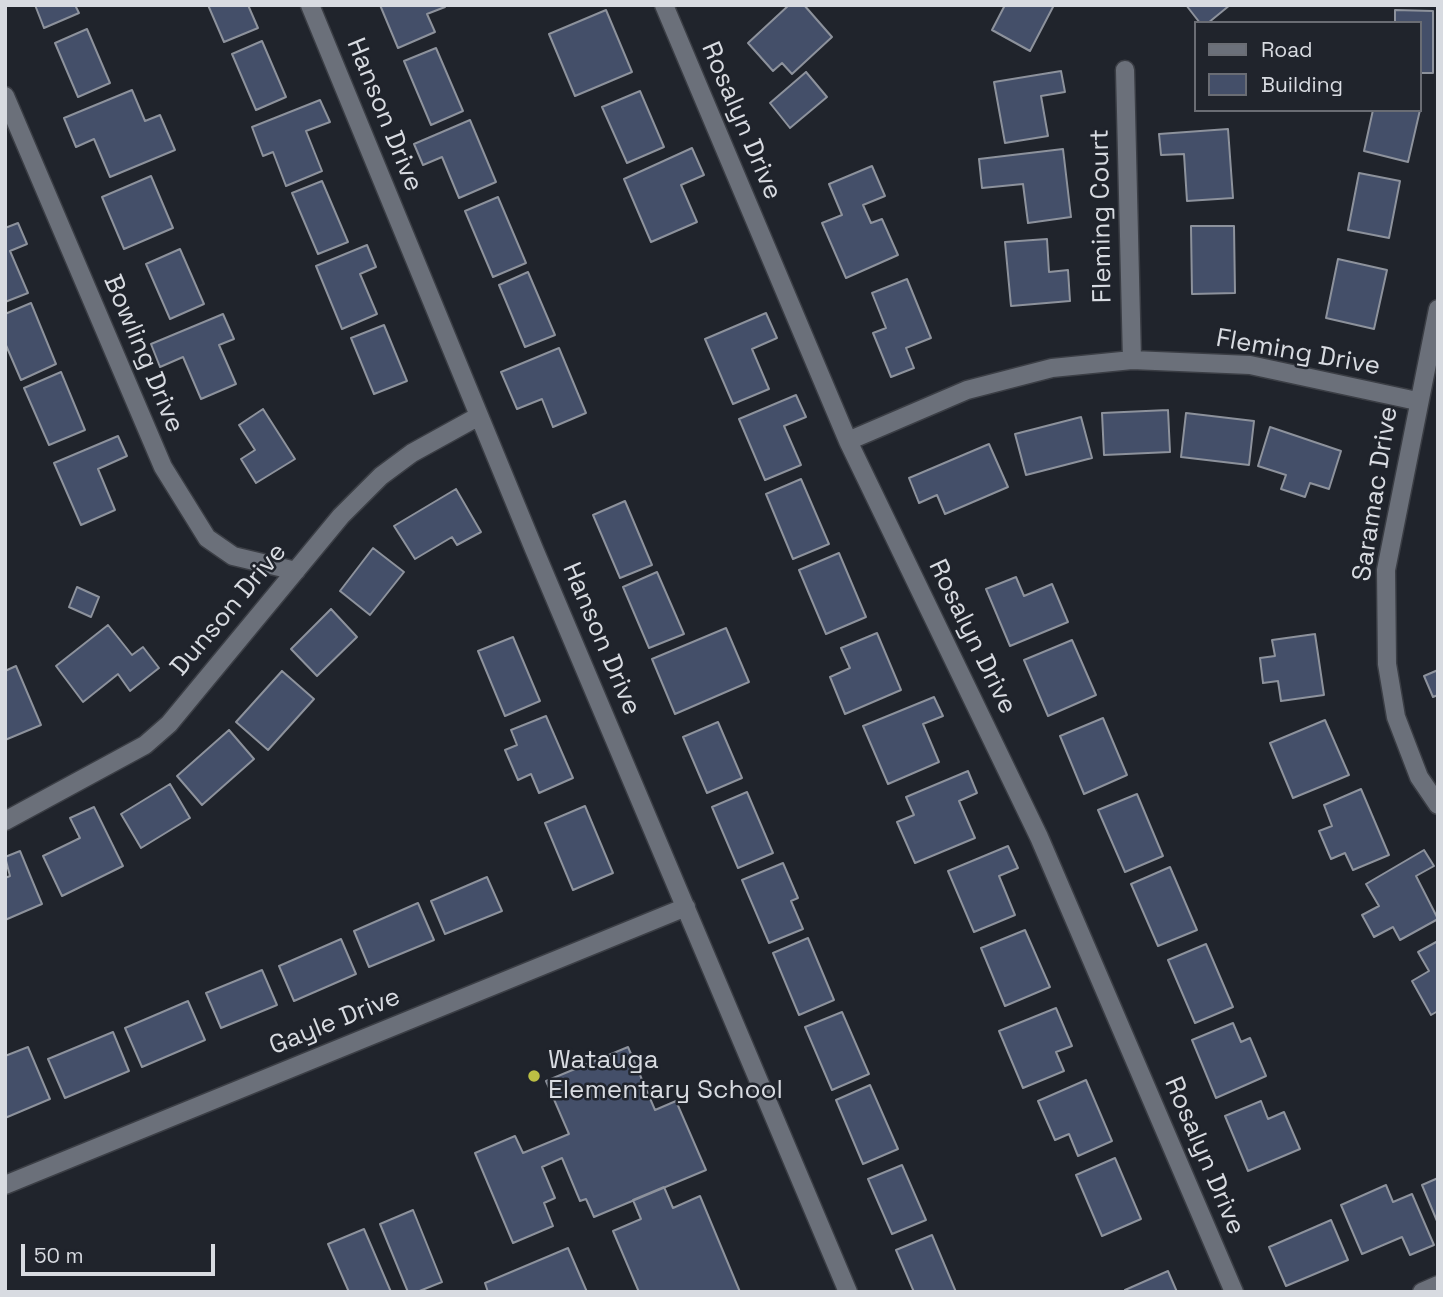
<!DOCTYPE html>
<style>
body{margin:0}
#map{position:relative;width:1443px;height:1297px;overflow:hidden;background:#20242c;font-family:"Space Grotesk",sans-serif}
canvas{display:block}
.frame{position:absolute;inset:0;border:7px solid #d8dbe1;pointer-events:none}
.legend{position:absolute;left:1194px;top:21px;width:228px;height:91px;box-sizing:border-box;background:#20242c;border:2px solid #6a6d74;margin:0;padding:9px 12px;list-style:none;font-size:21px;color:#d8dbe1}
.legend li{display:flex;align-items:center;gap:14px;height:35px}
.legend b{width:35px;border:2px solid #6a6d74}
.scale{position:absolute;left:21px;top:1244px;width:194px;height:32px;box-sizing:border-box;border:4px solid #d8dbe1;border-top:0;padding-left:9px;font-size:21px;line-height:24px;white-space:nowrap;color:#d8dbe1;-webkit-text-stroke:5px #20242c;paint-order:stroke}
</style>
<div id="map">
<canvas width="1443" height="1297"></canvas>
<div class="frame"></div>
<ul class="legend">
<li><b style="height:9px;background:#6b707a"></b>Road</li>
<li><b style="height:19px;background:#444f69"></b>Building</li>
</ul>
<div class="scale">50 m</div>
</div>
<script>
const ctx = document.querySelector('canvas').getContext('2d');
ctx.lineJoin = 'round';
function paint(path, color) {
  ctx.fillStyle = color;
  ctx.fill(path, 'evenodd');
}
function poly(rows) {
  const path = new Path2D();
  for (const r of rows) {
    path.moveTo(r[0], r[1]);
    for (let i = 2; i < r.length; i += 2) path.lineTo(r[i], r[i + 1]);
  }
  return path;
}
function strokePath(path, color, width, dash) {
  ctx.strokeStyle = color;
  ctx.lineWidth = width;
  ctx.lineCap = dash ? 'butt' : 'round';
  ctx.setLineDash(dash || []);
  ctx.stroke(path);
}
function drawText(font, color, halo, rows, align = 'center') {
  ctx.font = font + ' "Space Grotesk",sans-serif';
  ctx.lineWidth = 5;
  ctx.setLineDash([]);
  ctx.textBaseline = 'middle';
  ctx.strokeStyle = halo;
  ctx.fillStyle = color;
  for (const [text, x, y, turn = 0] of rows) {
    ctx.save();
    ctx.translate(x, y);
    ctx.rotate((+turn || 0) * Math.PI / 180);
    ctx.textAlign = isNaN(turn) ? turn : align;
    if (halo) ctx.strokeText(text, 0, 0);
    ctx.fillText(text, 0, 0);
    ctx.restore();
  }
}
const building = poly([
 [35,5,75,5,79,13,44,28,35,5],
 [208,5,248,5,258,28,224,42,208,5],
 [380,5,445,5,445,7,427,14,435,32,398,48,380,5],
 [789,5,804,5,832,37,792,74,782,63,773,71,748,43,789,5],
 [1005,5,1054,5,1030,51,992,30,1005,5],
 [1186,5,1230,5,1208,23,1200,23,1186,5],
 [606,10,632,72,575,96,549,34,606,10],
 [1395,10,1433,11,1433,73,1420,73,1420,23,1395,23,1395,10],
 [87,29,110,83,78,97,55,43,87,29],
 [262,41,286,97,256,110,232,54,262,41],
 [436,48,463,111,431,125,404,61,436,48],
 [1061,71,1065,92,1041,96,1048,136,1005,143,994,82,1061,71],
 [806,72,827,97,790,128,770,103,806,72],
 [132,90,145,121,160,115,175,150,110,177,94,139,76,147,64,118,132,90],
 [640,91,664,147,627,163,602,107,640,91],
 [320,100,330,122,306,131,322,171,286,186,273,152,263,156,252,127,320,100],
 [1373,110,1420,110,1408,162,1364,151,1373,110],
 [470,120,496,182,459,198,442,157,423,165,414,144,470,120],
 [1228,129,1233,198,1187,201,1184,154,1161,155,1159,134,1228,129],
 [692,148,704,175,681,185,697,222,651,242,624,179,692,148],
 [1063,149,1071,217,1028,223,1023,184,982,188,979,159,1063,149],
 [872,166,885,196,863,205,871,223,882,219,898,255,846,278,822,223,842,215,829,184,872,166],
 [1359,173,1400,181,1389,238,1348,230,1359,173],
 [151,176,173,228,124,249,102,197,151,176],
 [322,181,348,242,318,254,292,193,322,181],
 [498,197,526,263,493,277,465,211,498,197],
 [18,223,27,244,10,251,28,293,5,302,5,228,18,223],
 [1191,226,1234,226,1235,293,1192,294,1191,226],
 [1047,239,1049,272,1068,270,1070,301,1011,306,1005,242,1047,239],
 [367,245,376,267,360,274,377,314,342,329,316,266,367,245],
 [180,249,204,304,170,319,146,264,180,249],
 [1338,259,1387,270,1374,329,1326,318,1338,259],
 [528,272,555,335,525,347,499,285,528,272],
 [907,279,931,338,906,348,914,368,891,377,873,333,886,328,872,293,907,279],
 [31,303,56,364,21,380,5,343,5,314,31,303],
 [766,313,777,338,752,349,769,389,733,404,705,339,766,313],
 [223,314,234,339,219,345,236,384,201,399,183,357,160,367,151,344,223,314],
 [384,325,407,381,374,394,351,338,384,325],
 [559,348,586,413,553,427,542,399,517,409,501,372,559,348],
 [61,372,85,430,49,445,24,388,61,372],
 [796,395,806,417,784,426,801,465,765,480,739,419,796,395],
 [263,409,295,459,256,483,241,459,255,450,239,425,263,409],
 [1168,410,1170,452,1104,455,1102,413,1168,410],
 [1186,413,1254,421,1249,465,1181,457,1186,413],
 [1081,417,1092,458,1026,475,1015,434,1081,417],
 [1270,427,1341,451,1329,489,1310,483,1305,497,1281,489,1286,475,1258,466,1270,427],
 [118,436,127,456,98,469,115,510,81,525,54,463,118,436],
 [989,444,1008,487,945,514,937,495,919,503,909,478,989,444],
 [801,479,829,544,793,559,766,494,801,479],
 [456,489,481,532,457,545,452,537,415,559,394,526,456,489],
 [625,501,652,565,620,578,593,515,625,501],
 [373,548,404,572,370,615,340,591,373,548],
 [839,553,866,617,826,634,799,570,839,553],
 [657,572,684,634,649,648,623,587,657,572],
 [1016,577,1024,596,1052,584,1068,622,1010,646,986,589,1016,577],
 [77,587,99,597,91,617,69,607,77,587],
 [331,609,357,637,317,676,291,649,331,609],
 [108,625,132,655,143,647,159,668,130,691,118,674,83,702,56,666,108,625],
 [726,628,749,682,675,714,652,659,726,628],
 [877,633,901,690,845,714,830,677,850,668,841,648,877,633],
 [1315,634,1324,695,1281,701,1278,681,1263,683,1260,658,1275,656,1272,640,1315,634],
 [513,637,540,701,505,716,478,651,513,637],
 [1072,640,1096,695,1048,716,1024,660,1072,640],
 [16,666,41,725,5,740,5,671,16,666],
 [1438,670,1438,695,1433,697,1424,676,1438,670],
 [282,671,314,699,268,750,236,722,282,671],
 [934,697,943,716,923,724,939,762,888,784,863,726,934,697],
 [546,716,573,778,539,793,531,774,518,780,505,750,517,745,511,730,546,716],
 [1103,718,1127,775,1084,794,1060,736,1103,718],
 [1325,720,1349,775,1293,798,1270,743,1325,720],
 [718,722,742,778,707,793,683,737,718,722],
 [229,730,254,759,202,805,177,776,229,730],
 [968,771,977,793,959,801,975,838,915,863,897,822,914,815,906,797,968,771],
 [170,784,190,818,141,848,121,814,170,784],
 [1361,789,1389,855,1353,870,1345,853,1331,859,1319,831,1332,826,1324,805,1361,789],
 [747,792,773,853,738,868,712,807,747,792],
 [1137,794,1163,856,1125,872,1098,810,1137,794],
 [585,806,613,873,573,890,545,823,585,806],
 [94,807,123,866,62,896,43,856,80,838,70,818,94,807],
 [1008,846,1018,868,999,876,1015,915,974,932,948,871,1008,846],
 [1424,850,1434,866,1416,876,1438,919,1400,940,1393,927,1374,937,1362,915,1379,906,1366,884,1424,850],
 [20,851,42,904,5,920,5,878,10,876,5,857,20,851],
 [783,863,798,898,791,901,803,929,769,943,742,880,783,863],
 [1170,867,1197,930,1158,946,1131,884,1170,867],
 [487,877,502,911,445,934,431,901,487,877],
 [418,903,434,940,369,967,354,931,418,903],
 [1025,930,1050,987,1005,1006,981,948,1025,930],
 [808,938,834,1000,799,1015,773,953,808,938],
 [341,939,356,974,294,1001,279,966,341,939],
 [1438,941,1438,1011,1431,1015,1412,981,1429,971,1418,952,1438,941],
 [1206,944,1233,1007,1195,1023,1168,960,1206,944],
 [262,970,277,1005,221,1028,206,993,262,970],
 [188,1001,205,1040,142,1067,125,1028,188,1001],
 [1056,1008,1072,1046,1056,1052,1064,1071,1023,1088,999,1031,1056,1008],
 [842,1012,869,1074,832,1090,805,1027,842,1012],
 [1233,1023,1241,1042,1250,1038,1266,1076,1216,1098,1192,1040,1233,1023],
 [113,1032,129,1071,65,1098,48,1059,113,1032],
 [28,1047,50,1099,5,1118,5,1056,28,1047],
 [628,1047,655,1110,676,1101,706,1170,594,1217,586,1199,580,1201,562,1158,542,1167,555,1198,544,1203,553,1226,513,1243,475,1153,515,1136,523,1153,569,1134,546,1081,628,1047],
 [1086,1080,1112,1141,1078,1156,1069,1134,1055,1140,1038,1101,1086,1080],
 [870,1085,898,1149,863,1164,836,1100,870,1085],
 [1261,1101,1268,1119,1284,1112,1300,1149,1248,1171,1225,1116,1261,1101],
 [1115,1158,1141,1219,1102,1236,1076,1175,1115,1158],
 [902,1165,926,1220,892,1234,868,1179,902,1165],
 [1438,1178,1438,1221,1437,1221,1422,1185,1438,1178],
 [1386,1185,1393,1202,1412,1194,1434,1245,1410,1255,1402,1237,1362,1254,1341,1205,1386,1185],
 [664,1187,673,1208,700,1196,740,1292,639,1292,613,1231,641,1219,633,1200,664,1187],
 [413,1210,442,1282,417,1292,408,1292,380,1224,413,1210],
 [1331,1220,1348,1260,1286,1286,1269,1247,1331,1220],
 [364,1229,391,1292,349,1292,328,1244,364,1229],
 [932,1235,956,1292,914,1292,896,1250,932,1235],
 [568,1248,587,1292,488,1292,485,1283,568,1248],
 [1168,1271,1177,1292,1126,1292,1125,1290,1168,1271]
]);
const minor = poly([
 [310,5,534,549,848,1292],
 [664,5,848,441,1039,837,1234,1292],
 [1125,70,1132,360],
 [5,96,163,467,207,538,233,556,296,571],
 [1438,309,1386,570,1387,664,1396,717,1419,777,1438,805],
 [848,441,967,390,1052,368,1132,360,1250,365,1417,401],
 [5,821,145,745,169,724,341,516,381,476,412,453,479,416],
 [5,1185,686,907],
 [1422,1292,1438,1285]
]);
const markers = [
 [534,1076,7,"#bcbf44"]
];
const streetNames = [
 ["Hanson Drive",384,115,68],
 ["Rosalyn Drive",741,121,67],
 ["Fleming Court",1102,216,-91],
 ["Fleming Drive",1298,353,10],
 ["Bowling Drive",143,354,67],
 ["Saramac Drive",1376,494,-81],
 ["Dunson Drive",229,610,-50],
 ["Rosalyn Drive",972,637,64],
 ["Hanson Drive",601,639,67],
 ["Gayle Drive",335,1022,-22],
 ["Rosalyn Drive",1204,1156,67]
];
const poiNames = [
 ["Watauga",548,1061],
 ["Elementary School",548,1091]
];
paint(building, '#444f69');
strokePath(building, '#8d929c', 2);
strokePath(minor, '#3b3e45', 21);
strokePath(minor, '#6b707a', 18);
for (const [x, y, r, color] of markers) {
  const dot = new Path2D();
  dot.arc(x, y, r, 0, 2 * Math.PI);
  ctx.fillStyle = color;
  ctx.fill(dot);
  strokePath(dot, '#20242c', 2.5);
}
drawText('26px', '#d8dbe1', '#20242c', streetNames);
drawText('26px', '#d8dbe1', '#20242c', poiNames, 'left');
</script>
